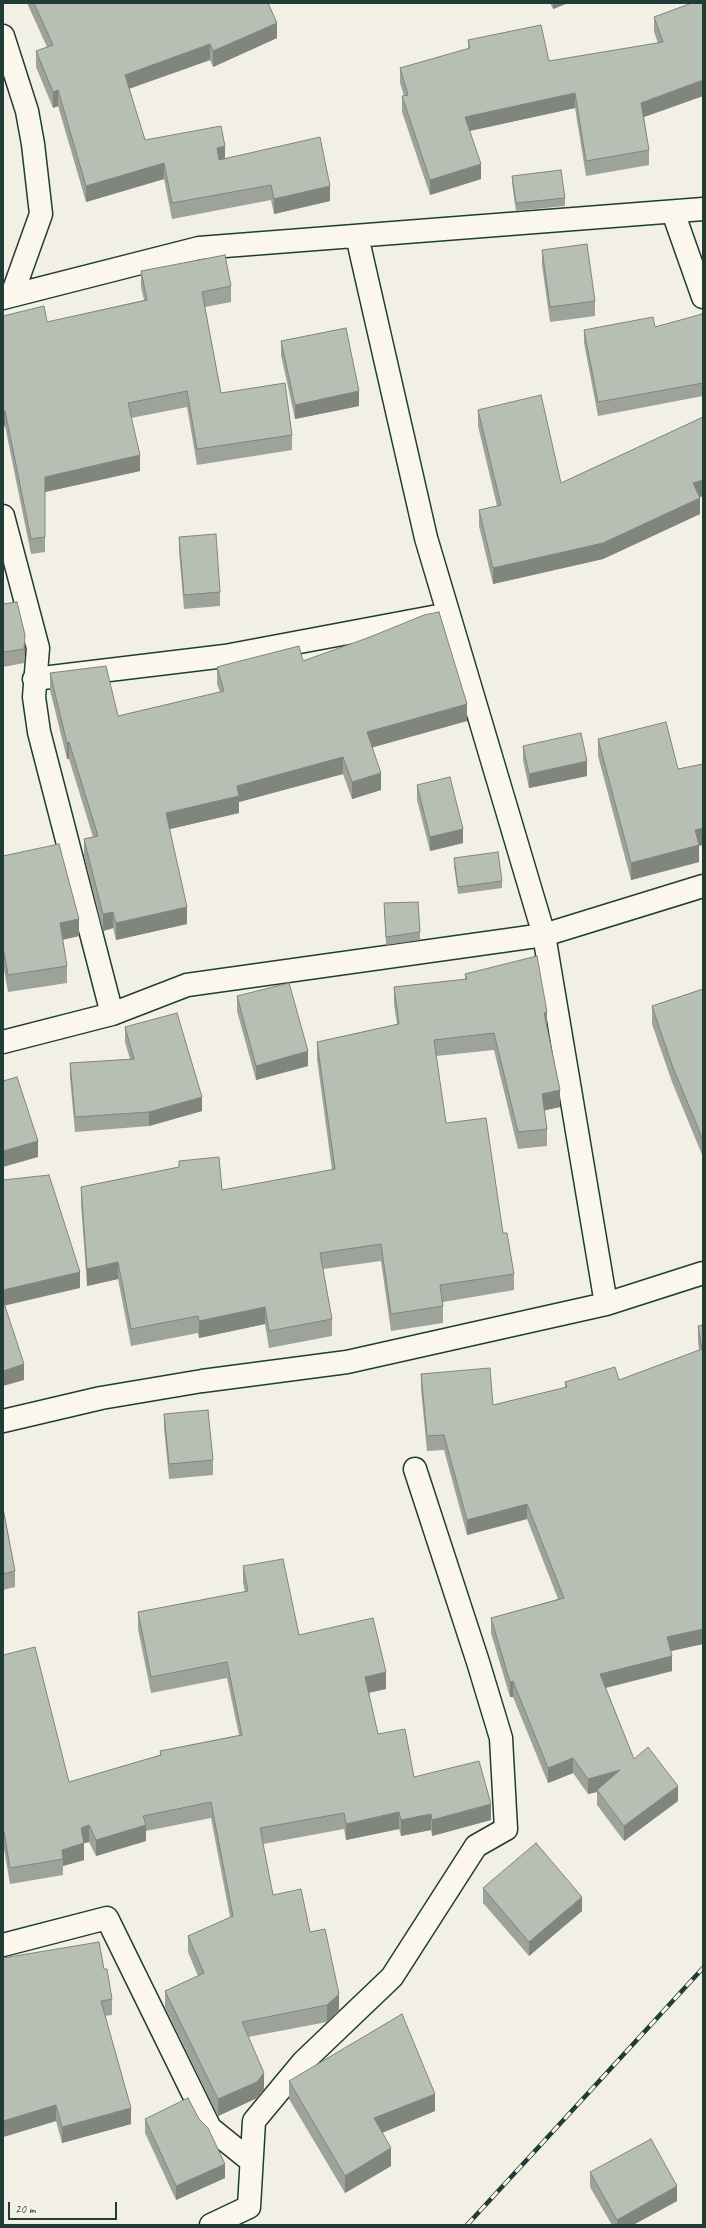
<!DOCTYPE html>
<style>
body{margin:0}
#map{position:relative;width:706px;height:2228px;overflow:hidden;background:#f2f0e5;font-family:Caveat,sans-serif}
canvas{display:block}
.frame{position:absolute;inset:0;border:4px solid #1f3d34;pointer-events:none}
.scale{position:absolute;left:8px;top:2202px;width:109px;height:18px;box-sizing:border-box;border:2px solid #1f3d34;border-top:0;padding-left:5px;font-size:12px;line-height:14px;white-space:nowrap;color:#1f3d34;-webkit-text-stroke:3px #fbf7ec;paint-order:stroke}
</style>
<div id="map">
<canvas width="706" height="2228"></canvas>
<div class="frame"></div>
<div class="scale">20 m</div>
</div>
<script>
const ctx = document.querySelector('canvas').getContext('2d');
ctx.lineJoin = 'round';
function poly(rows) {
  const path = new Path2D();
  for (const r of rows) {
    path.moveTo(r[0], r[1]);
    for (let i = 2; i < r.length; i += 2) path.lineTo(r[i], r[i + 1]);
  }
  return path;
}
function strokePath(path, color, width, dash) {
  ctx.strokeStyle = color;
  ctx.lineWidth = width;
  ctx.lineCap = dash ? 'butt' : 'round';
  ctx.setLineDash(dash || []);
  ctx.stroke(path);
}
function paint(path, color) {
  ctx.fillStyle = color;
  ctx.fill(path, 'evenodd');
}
const minor = poly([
 [3,36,27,111,33,144,41,214,12,295],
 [673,212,703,297],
 [357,236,426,538,544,935,606,1304],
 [3,298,199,248,703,209],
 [3,516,38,648,34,697,39,732,112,1014],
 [34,679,225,656,438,616],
 [3,1042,112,1014,187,985,544,935,703,886],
 [3,1421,101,1398,202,1381,347,1362,606,1304,703,1273],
 [3,1945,107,1918,210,2128,251,2161],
 [211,2225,249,2207,254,2121,303,2062,392,1977,476,1846,506,1829,501,1738,478,1662,415,1469]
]);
const rail = poly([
 [467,2225,703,1968]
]);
const wall = poly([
 [27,3,268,3,277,38,213,67,210,60,129,89,145,140,225,159,330,201,274,214,271,200,172,219,164,179,86,202,58,106,53,108,36,67,36,51,47,47],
 [550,3,568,3,553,9],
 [654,17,703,96,644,117,649,150,649,165,586,176,575,108,469,131,481,179,430,195,402,112,402,96,404,96,400,83,400,68,468,49,468,40,549,61,658,43,654,32],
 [512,176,565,198,565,206,516,211,512,183],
 [542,250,595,301,595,316,550,322,542,265],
 [141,271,231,286,231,302,205,307,221,393,292,435,292,450,197,465,187,407,131,418,140,471,45,492,45,552,31,554,5,426,3,427,3,316,47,322,144,300,141,287],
 [703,317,703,396,598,416,584,343,584,330,655,327],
 [281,341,359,406,295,419,281,355],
 [478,410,561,483,703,417,703,496,700,497,700,514,603,559,493,584,479,526,479,510,497,506,478,426],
 [179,537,220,592,220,606,184,609,179,551],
 [3,604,25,649,24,663,3,667],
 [303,661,467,721,372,747,381,790,352,799,343,774,239,802,239,813,169,829,187,924,116,940,113,928,103,931,84,856,84,839,93,837,69,759,67,759,50,690,50,673,118,716,220,692,217,684,217,667],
 [598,739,699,846,699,862,631,880,598,756],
 [523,746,587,776,529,788,523,760],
 [417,785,463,843,430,851,417,800],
 [3,856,79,936,63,940,67,966,67,983,8,992,3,964],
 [454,858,502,881,502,888,458,894,454,866],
 [384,903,420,932,420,940,386,945],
 [465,974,547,1028,560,1107,544,1110,547,1129,547,1146,518,1149,494,1050,436,1056,446,1123,503,1233,514,1274,514,1290,443,1302,443,1323,391,1331,381,1261,323,1269,332,1319,332,1336,269,1348,265,1324,199,1338,198,1333,131,1346,118,1279,87,1286,81,1204,81,1187,179,1167,179,1161,222,1190,332,1170,317,1059,317,1042,397,1024,394,1004,394,987,465,979],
 [703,989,703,1157,672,1082,652,1024,652,1006],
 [237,996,308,1066,256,1080,237,1011],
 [125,1027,202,1111,149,1126,75,1132,70,1078,70,1063,130,1059,125,1042],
 [703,1325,703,1644,670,1651,672,1671,606,1688,634,1759,678,1801,624,1841,597,1805,597,1792,588,1794,573,1773,548,1783,513,1697,510,1697,491,1633,491,1618,558,1599,527,1519,467,1535,444,1450,427,1451,421,1389,421,1374,493,1405,565,1388,565,1382,619,1380,699,1350,698,1341,698,1326],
 [164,1414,213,1460,213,1475,169,1479,164,1428],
 [3,1508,15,1571,15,1587,3,1590],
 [243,1566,299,1635,386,1689,369,1693,378,1734,414,1777,491,1820,432,1836,431,1830,401,1836,399,1829,346,1840,344,1829,263,1844,273,1895,310,1932,339,2011,327,2022,248,2037,264,2089,257,2098,218,2116,165,2007,165,1991,198,1976,188,1952,188,1936,230,1917,211,1818,146,1831,146,1841,96,1856,89,1842,84,1843,84,1860,63,1866,63,1875,10,1884,4,1849,3,1849,3,1655,69,1782,160,1755,160,1751,239,1735,227,1678,151,1693,138,1629,138,1612,245,1592,243,1583],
 [483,1888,582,1911,529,1956,483,1903],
 [104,1969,112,1999,112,2015,105,2016,131,2124,62,2143,56,2121,3,2137],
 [289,2081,435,2111,382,2133,391,2166,345,2193,289,2099],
 [145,2119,225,2178,176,2200,145,2133],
 [590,2172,677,2201,633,2225,612,2225,590,2187]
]);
const shadedWall = poly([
 [553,3,568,3,553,9],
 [277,23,277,38,213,67,213,51],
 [210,44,210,60,125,90,125,75],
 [703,80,703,96,641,118,641,103],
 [58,90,58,106,53,108,53,92],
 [575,93,575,108,465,132,465,117],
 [225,146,225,161,217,164,217,148],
 [164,163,164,179,86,202,86,186],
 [481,164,481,179,430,195,430,180],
 [330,186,330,201,274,214,274,199],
 [359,391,359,406,295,419,295,405],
 [3,411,5,411,5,426,3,427],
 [140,455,140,471,45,492,45,477],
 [703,480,703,496,693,499,693,483],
 [700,498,700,514,603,559,493,584,493,568],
 [25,635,25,649,24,663,24,649],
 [467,704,467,721,367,749,367,732],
 [69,742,69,759,67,759,67,743],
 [343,757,343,774,239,802,239,813,166,830,166,813,237,786],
 [587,761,587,776,529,788,529,774],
 [381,773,381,790,352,799,352,782],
 [703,828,703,845,699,846,699,862,631,880,631,863,695,830],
 [463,829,463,843,430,851,430,837],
 [187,907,187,924,116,940,116,923],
 [113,912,113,928,103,931,103,914],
 [79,919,79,936,60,940,60,923],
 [547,1012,547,1029,544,1013],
 [308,1051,308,1066,256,1080,256,1066],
 [560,1090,560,1107,542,1111,542,1094],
 [202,1097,202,1111,149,1126,149,1112],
 [38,1141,38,1157,3,1167,3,1151],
 [118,1262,118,1279,87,1286,87,1269],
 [80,1272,80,1288,3,1306,3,1290],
 [265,1307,265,1324,199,1338,199,1321],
 [24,1364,24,1380,3,1386,3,1371],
 [527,1504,527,1519,467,1535,467,1520],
 [703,1629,703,1644,667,1652,667,1637],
 [672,1656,672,1671,600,1689,600,1674],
 [386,1672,386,1689,365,1693,365,1677],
 [513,1681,513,1697,510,1697,510,1682],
 [573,1758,573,1773,548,1783,548,1768],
 [620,1770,597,1790,597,1792,588,1794,588,1779],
 [678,1786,678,1801,624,1841,624,1826],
 [491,1804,491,1820,432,1836,432,1820],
 [399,1812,399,1829,346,1840,346,1824],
 [431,1814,431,1830,401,1836,401,1820],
 [89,1825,89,1842,81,1844,81,1828],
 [146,1825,146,1841,96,1856,96,1840],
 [4,1832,4,1849,3,1849,3,1833],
 [84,1843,84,1860,63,1866,63,1859,62,1850],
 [582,1897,582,1911,529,1956,529,1942],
 [339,1994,339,2011,327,2022,327,2005],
 [264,2073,264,2089,257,2098,218,2116,218,2099],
 [435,2094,435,2111,374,2136,374,2118],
 [56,2105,56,2121,3,2137,3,2121],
 [131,2108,131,2124,62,2143,62,2127],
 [391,2148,391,2166,345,2193,345,2176],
 [225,2164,225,2178,176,2200,176,2186],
 [677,2186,677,2201,633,2225,617,2225,617,2220]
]);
const building = poly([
 [34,3,268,3,277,23,213,51,210,44,125,75,145,140,221,126,225,146,217,148,219,160,320,137,330,186,274,199,271,185,172,203,164,163,86,186,58,90,53,92,36,51,53,45,34,3],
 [692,3,703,3,703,80,641,103,649,150,586,161,575,93,465,117,481,164,430,180,402,96,408,95,400,68,470,48,468,40,541,25,549,61,663,42,654,17,692,3],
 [561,170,565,198,516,203,512,176,561,170],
 [587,244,595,301,550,307,542,250,587,244],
 [225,255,231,286,202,292,221,393,285,383,292,435,197,449,187,391,128,403,140,455,45,477,45,537,31,539,5,411,3,411,3,316,44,306,47,322,147,300,141,271,225,255],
 [702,314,703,317,703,383,598,402,584,330,653,317,655,327,702,314],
 [346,328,359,391,295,405,281,341,346,328],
 [541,395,561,483,703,417,703,480,693,483,700,498,603,543,493,568,479,510,501,505,478,410,541,395],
 [216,534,220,592,184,595,179,537,216,534],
 [17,602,25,635,24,649,3,652,3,604,17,602],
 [439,612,467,704,367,732,381,773,352,782,343,757,237,786,239,796,166,813,187,907,116,923,113,912,103,914,84,839,98,836,69,742,67,743,50,673,106,666,118,716,224,691,217,667,299,646,303,661,370,637,424,615,439,612],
 [666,722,678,769,703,764,703,828,695,830,699,845,631,863,598,739,666,722],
 [581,733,587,761,529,774,523,746,581,733],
 [450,777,463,829,430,837,417,785,450,777],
 [59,844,79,919,60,923,67,966,8,975,3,947,3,856,59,844],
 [498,852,502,881,458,887,454,858,498,852],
 [418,902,420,932,386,937,384,903,418,902],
 [537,956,547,1012,544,1013,560,1090,542,1094,547,1129,518,1132,494,1033,434,1040,446,1123,486,1118,503,1233,507,1233,514,1274,440,1285,443,1306,391,1314,381,1244,320,1253,332,1319,269,1331,265,1307,199,1321,198,1316,131,1329,118,1262,87,1269,81,1187,179,1167,179,1161,219,1157,222,1190,335,1169,317,1042,399,1024,394,987,467,979,465,974,537,956],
 [289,983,308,1051,256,1066,237,996,289,983],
 [703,989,703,1140,672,1065,652,1006,703,989],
 [177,1013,202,1097,149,1112,75,1117,70,1063,134,1059,125,1027,177,1013],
 [17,1077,38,1141,3,1151,3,1081,17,1077],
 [49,1175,80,1272,3,1290,3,1180,49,1175],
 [3,1300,24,1364,3,1371,3,1300],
 [703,1325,703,1629,667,1637,672,1656,600,1674,634,1759,648,1747,678,1786,624,1826,597,1790,620,1770,588,1779,573,1758,548,1768,513,1681,510,1682,491,1618,564,1598,527,1504,467,1520,444,1435,427,1436,421,1374,490,1368,493,1405,567,1387,565,1382,615,1367,619,1380,702,1349,698,1326,703,1325],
 [208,1410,213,1460,169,1464,164,1414,208,1410],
 [3,1508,15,1571,3,1574,3,1508],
 [283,1559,299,1635,373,1618,386,1672,365,1677,378,1734,405,1729,414,1777,479,1761,491,1804,432,1820,431,1814,401,1820,399,1812,346,1824,344,1813,260,1828,273,1895,301,1889,310,1932,325,1929,339,1994,327,2005,242,2022,264,2073,257,2082,218,2099,165,1991,204,1973,188,1936,233,1916,211,1802,143,1816,146,1825,96,1840,89,1825,81,1828,84,1843,62,1850,63,1859,10,1868,4,1832,3,1833,3,1655,35,1647,69,1782,161,1755,160,1751,242,1735,227,1662,151,1677,138,1612,248,1591,243,1566,283,1559],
 [536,1843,582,1897,529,1942,483,1888,536,1843],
 [99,1942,104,1969,107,1969,112,1999,101,2001,131,2108,62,2127,56,2105,3,2121,3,1958,99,1942],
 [402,2014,435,2094,374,2118,391,2148,345,2176,289,2081,402,2014],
 [188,2098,199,2119,208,2128,225,2164,176,2186,145,2119,188,2098],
 [651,2139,677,2186,617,2220,590,2172,651,2139]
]);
strokePath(minor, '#1f3d34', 25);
strokePath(minor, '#fbf7ec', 22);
strokePath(rail, '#1f3d34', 4.5);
strokePath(rail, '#fbf7ec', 3, [9]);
paint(wall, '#9da39a');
paint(shadedWall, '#80857d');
paint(building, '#b7beb3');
strokePath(building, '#80857d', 1);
</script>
